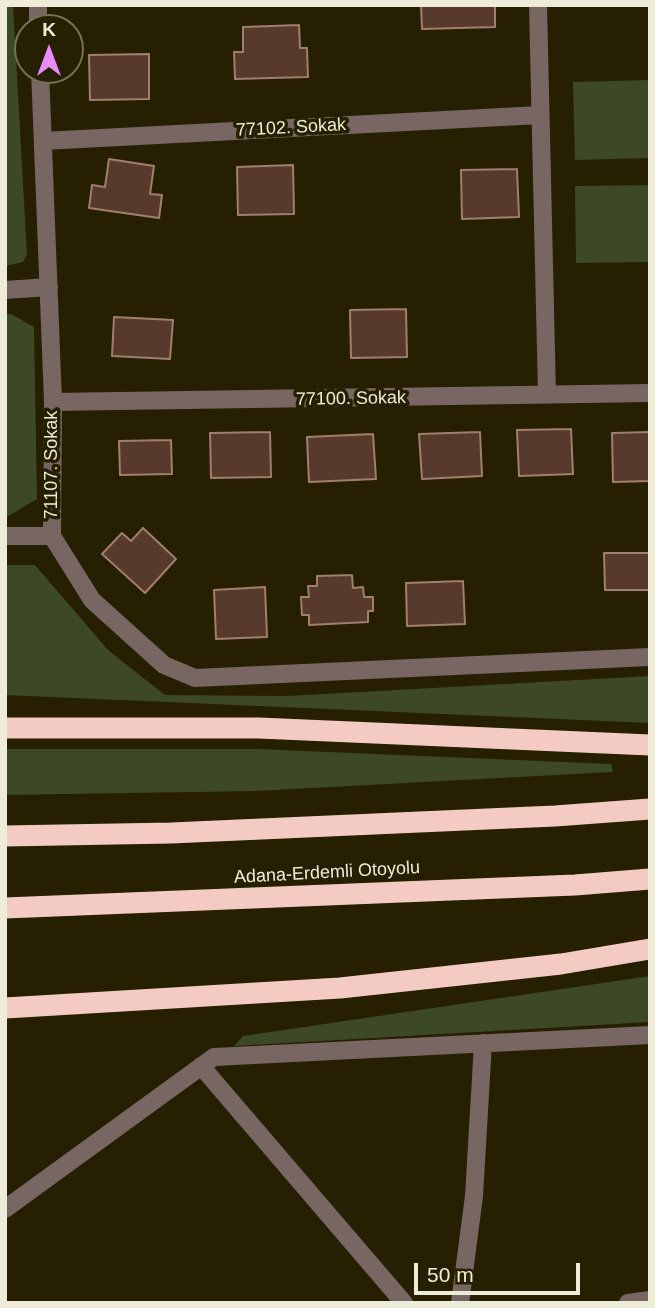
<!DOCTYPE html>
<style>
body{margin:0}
#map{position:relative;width:655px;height:1308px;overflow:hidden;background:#261f01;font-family:Helvetica,sans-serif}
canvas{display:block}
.frame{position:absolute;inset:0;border:7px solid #efebd9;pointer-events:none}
.north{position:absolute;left:14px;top:14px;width:70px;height:70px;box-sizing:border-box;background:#261f01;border:2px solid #767157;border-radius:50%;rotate:0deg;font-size:19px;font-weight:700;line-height:28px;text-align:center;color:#efebd9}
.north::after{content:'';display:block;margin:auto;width:24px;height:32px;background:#ea8dfc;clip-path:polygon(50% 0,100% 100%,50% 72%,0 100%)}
.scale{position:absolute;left:414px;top:1263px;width:166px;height:32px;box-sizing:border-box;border:4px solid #efebd9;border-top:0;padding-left:9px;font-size:21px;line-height:24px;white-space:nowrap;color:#efebd9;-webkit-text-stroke:5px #261f01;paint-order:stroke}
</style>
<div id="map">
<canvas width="655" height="1308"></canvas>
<div class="frame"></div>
<div class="north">K</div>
<div class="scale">50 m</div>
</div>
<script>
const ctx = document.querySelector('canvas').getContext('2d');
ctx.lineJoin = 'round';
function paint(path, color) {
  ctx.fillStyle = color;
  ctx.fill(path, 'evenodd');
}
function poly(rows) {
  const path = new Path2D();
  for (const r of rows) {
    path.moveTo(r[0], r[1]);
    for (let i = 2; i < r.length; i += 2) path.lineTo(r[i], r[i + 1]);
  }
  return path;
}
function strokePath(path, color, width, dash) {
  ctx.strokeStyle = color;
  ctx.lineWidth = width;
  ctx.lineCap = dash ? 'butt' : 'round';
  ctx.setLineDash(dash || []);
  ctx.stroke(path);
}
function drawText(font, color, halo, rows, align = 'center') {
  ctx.font = font + ' Helvetica,sans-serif';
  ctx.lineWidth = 7;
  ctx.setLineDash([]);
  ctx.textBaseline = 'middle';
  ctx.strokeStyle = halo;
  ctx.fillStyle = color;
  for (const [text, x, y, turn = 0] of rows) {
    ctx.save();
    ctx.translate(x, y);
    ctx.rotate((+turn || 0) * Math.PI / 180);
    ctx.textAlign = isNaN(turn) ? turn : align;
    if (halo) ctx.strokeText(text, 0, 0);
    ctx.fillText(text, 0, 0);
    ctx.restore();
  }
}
const green = poly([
 [5,5,13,5,27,254,23,262,5,266],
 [650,80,650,158,575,160,573,82],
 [650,185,650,262,576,263,575,186],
 [5,314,11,314,34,327,37,499,5,518],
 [5,565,35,565,108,650,165,695,287,696,650,676,650,723,5,695],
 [5,749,258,749,611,764,613,772,256,791,5,795],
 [650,976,650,1022,234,1046,243,1036]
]);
const building = poly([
 [421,5,495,5,495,27,422,29,421,5],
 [299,25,300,48,307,48,308,77,235,79,234,52,243,52,243,27,299,25],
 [149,54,149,99,90,100,89,55,149,54],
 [109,159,154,166,150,194,162,195,159,218,89,208,92,185,105,187,109,159],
 [293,165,294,214,238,215,237,167,293,165],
 [517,169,519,217,462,219,461,170,517,169],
 [406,309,407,357,351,358,350,310,406,309],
 [114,317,173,320,170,359,112,356,114,317],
 [571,429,573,474,519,476,517,430,571,429],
 [270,432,271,477,211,478,210,433,270,432],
 [480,432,482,476,422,479,419,434,480,432],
 [650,432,650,481,613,482,612,433,650,432],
 [373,434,376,479,309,482,307,437,373,434],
 [171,440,172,474,120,475,119,441,171,440],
 [143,528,176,559,145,593,102,554,122,533,131,541,143,528],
 [604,553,650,553,650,590,605,590,604,553],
 [352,575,353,588,363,587,364,597,373,597,373,611,368,611,368,622,309,625,309,615,302,615,301,597,309,597,308,586,317,586,317,576,352,575],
 [463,581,465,624,407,626,406,583,463,581],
 [265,587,267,637,216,639,214,590,265,587]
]);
const street = poly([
 [38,5,38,28],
 [538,5,547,395],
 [40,70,53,402,52,536,92,600,164,665,195,678,650,657],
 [43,141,540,115],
 [5,290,49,287],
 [53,402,650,393],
 [5,536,52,536],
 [201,1066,404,1303],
 [5,1209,214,1057,650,1035],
 [460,1303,474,1196,483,1043],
 [628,1303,650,1300]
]);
const highway = poly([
 [5,728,259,728,650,745],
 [5,836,171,833,555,816,650,809],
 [5,908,575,885,650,879],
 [5,1008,340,988,561,964,650,949]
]);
const streetNames = [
 ["77102. Sokak",291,128,-3],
 ["77100. Sokak",351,399,-1],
 ["71107. Sokak",52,465,-90],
 ["Adana-Erdemli Otoyolu",327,873,-3]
];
paint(green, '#3c4826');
paint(building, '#573a2b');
strokePath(building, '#a07f6e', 2);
strokePath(street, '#776662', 18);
strokePath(highway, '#f4cbc2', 21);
drawText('18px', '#efebd9', '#261f01', streetNames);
</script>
